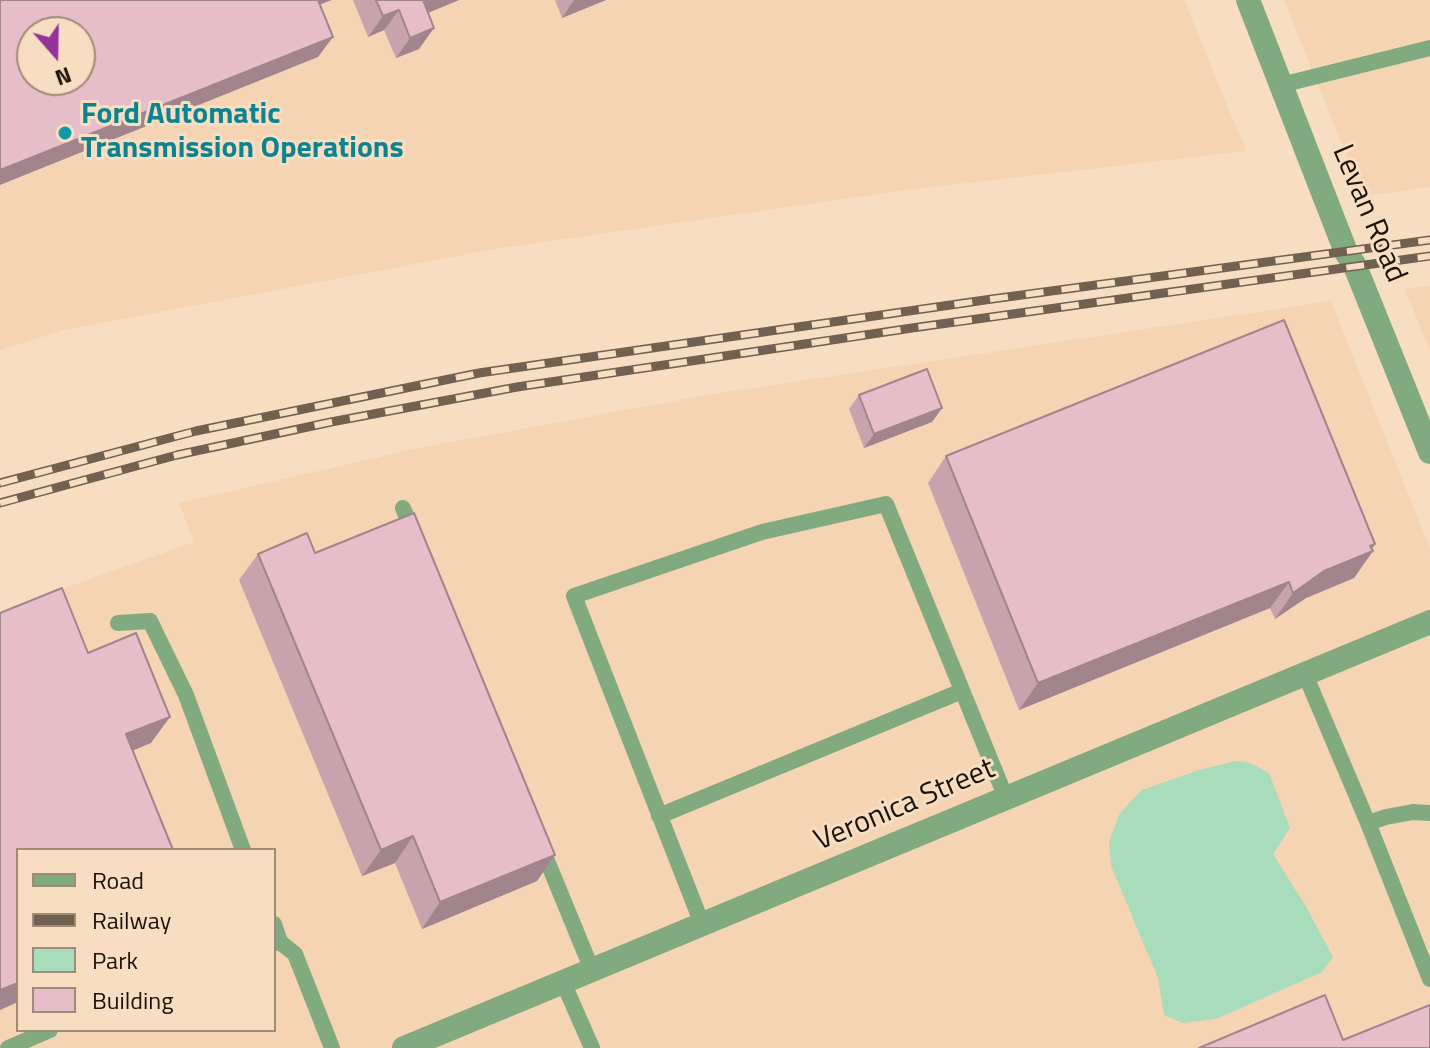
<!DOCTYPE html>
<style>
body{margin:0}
#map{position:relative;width:1430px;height:1048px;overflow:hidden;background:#f7ddc1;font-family:"Titillium Web",sans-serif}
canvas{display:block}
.legend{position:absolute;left:16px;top:848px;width:260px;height:184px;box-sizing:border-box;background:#f7ddc1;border:2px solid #9f8c77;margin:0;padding:10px 14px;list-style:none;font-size:24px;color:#1b1208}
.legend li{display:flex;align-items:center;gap:16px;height:40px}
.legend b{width:40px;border:2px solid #9f8c77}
.north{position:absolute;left:16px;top:16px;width:80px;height:80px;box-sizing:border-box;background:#f7ddc1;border:2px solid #9f8c77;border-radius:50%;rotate:160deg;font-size:22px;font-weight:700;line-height:32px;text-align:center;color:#1b1208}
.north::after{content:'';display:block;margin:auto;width:28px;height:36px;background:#94339a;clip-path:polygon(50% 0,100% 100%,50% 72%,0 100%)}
</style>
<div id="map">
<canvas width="1430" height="1048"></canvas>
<ul class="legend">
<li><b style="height:10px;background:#82aa81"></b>Road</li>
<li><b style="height:10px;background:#706150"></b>Railway</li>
<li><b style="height:22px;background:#a9dcbb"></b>Park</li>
<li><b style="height:22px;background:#e6bec9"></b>Building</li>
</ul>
<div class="north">N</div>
</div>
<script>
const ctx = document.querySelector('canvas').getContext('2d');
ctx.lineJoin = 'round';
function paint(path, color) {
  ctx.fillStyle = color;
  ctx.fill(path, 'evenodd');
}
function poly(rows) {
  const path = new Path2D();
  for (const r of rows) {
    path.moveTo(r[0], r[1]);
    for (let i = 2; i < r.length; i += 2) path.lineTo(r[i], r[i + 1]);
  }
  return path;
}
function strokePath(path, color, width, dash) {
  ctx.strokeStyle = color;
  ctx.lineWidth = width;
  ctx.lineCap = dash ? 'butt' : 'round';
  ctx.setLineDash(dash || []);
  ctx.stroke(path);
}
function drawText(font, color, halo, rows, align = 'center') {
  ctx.font = font + ' "Titillium Web",sans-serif';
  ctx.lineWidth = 6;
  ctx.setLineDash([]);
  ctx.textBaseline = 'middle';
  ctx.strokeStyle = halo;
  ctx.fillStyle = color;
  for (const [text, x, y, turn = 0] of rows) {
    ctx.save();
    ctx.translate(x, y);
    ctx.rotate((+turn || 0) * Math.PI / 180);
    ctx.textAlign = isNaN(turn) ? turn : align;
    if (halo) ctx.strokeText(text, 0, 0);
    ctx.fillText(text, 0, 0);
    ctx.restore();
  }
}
const built = poly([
 [0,0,1184,0,1246,151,906,190,489,250,64,330,0,350],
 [32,32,80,32,80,80,32,80],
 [1284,0,1430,0,1430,187,1363,196],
 [1430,286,1430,351,1405,289],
 [1331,301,1430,548,1430,1048,0,1048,0,611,194,542,179,503,419,448,707,395],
 [18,850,274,850,274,1030,18,1030]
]);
const green = poly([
 [1235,761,1250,763,1269,773,1290,828,1273,854,1305,905,1333,957,1322,972,1216,1019,1183,1023,1164,1015,1158,978,1111,866,1109,842,1120,813,1142,790,1199,770]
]);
const service = poly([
 [1281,85,1430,48],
 [403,508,414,535],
 [118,623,150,621,186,695,243,850],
 [1305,674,1368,823,1386,817,1413,812,1430,813],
 [659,816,962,691],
 [1368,823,1430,979],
 [541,846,592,970],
 [274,924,280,942],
 [702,924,574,596,762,532,886,504,1006,798],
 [274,943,280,942,295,954,332,1048],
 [563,982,592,1048],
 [8,1048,50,1030]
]);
const minor = poly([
 [404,1048,1430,622]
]);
const tertiary = poly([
 [1248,0,1346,252,1355,266,1430,452]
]);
const rail = poly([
 [0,483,196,431,479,373,992,299,1430,240],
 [0,503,177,455,331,422,517,387,912,328,1430,256]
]);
const wall = poly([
 [353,0,459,0,428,13,419,49,396,58,384,30,368,37],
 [555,0,606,0,562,18],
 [859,395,942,408,932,422,864,448,849,409],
 [946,456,1375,544,1354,578,1306,598,1275,619,1270,608,1019,710,928,483],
 [315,553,555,855,537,881,422,929,395,863,362,876,239,580,258,554]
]);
const shadedWall = poly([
 [309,0,332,0,300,12],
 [423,0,459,0,408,21],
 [574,0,606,0,562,18],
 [399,10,384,30,368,37,383,16],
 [434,28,419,49,396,58,410,38],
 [333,37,318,57,0,185,0,170],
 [942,408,932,422,864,448,874,434],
 [1375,544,1369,553,1373,551,1354,578,1306,598,1275,619,1293,593,1324,571],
 [1289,582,1270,608,1019,710,1038,683],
 [170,717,151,743,108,761,126,734],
 [413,836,395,863,362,876,381,850],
 [555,855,537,881,422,929,440,902],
 [18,983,18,1002,0,1010,0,990]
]);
const building = poly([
 [0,0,318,0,333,37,0,170,0,0],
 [32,32,80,32,80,80,32,80,32,32],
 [376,0,423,0,434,28,410,38,399,10,383,16,376,0],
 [1284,320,1375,544,1370,546,1373,551,1324,571,1293,593,1289,582,1038,683,946,456,1284,320],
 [927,369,942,408,874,434,859,395,927,369],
 [414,513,555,855,440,902,413,836,381,850,258,554,307,533,315,553,414,513],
 [62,588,88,653,136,633,170,717,126,734,173,850,18,850,18,983,0,990,0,613,62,588],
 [1325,995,1343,1040,1430,1005,1430,1048,1199,1048,1325,995]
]);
const markers = [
 [65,133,8,"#0f9aa8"]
];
const cultureNames = [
 ["Ford Automatic",81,116],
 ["Transmission Operations",81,150]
];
const streetNames = [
 ["Levan Road",1368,214,67],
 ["Veronica Street",905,806,-23]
];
paint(built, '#f4d4b2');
paint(green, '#a9dcbb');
strokePath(service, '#82aa81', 16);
strokePath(minor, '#82aa81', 24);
strokePath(tertiary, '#82aa81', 24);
strokePath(rail, '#706150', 9);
strokePath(rail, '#f7ddc1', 6, [18]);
paint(wall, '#c6a3ad');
paint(shadedWall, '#a1858d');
paint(building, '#e6bec9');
strokePath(building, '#a1858d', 2);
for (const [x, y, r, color] of markers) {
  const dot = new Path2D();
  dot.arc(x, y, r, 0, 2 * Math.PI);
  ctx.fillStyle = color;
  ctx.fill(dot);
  strokePath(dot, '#f7ddc1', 3);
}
drawText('bold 30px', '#0d838f', '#f7ddc1', cultureNames, 'left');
drawText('30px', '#1b1208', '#f7ddc1', streetNames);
</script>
